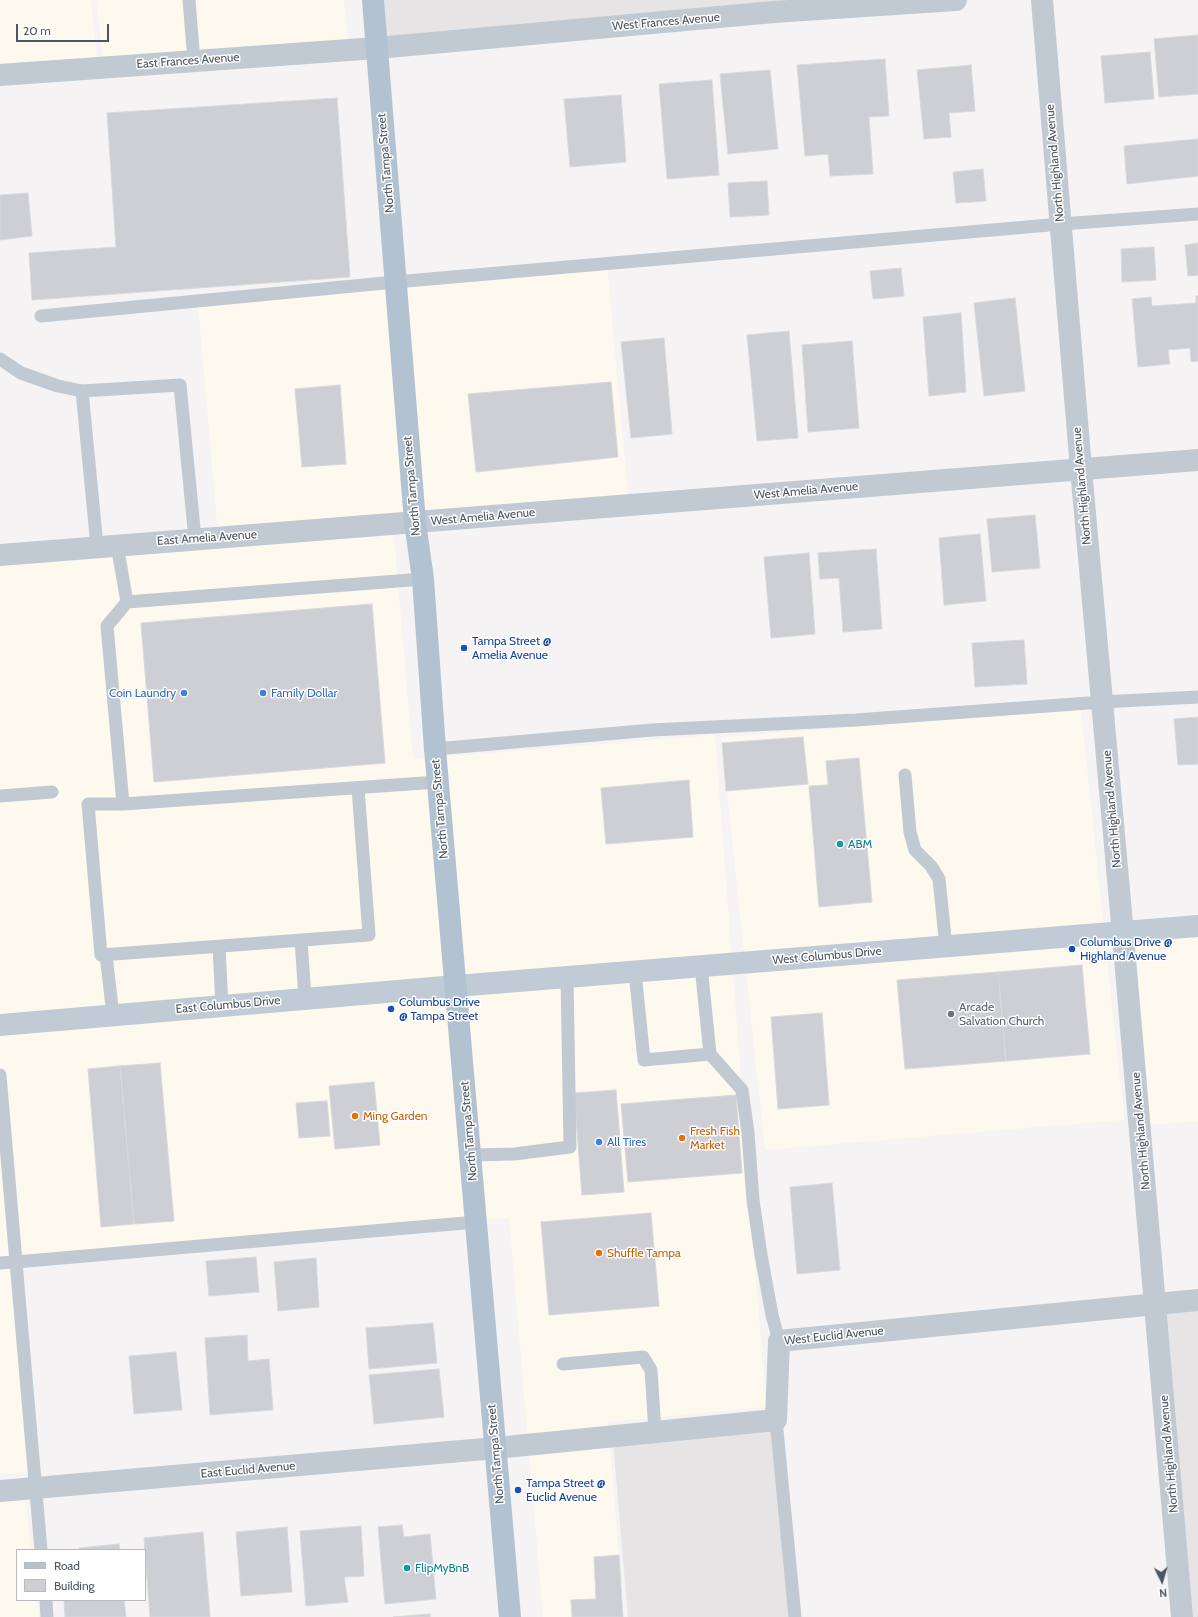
<!DOCTYPE html>
<style>
body{margin:0}
#map{position:relative;width:1198px;height:1617px;overflow:hidden;background:#f5f3f3;font-family:Cabin,sans-serif}
canvas{display:block}
.legend{position:absolute;left:16px;top:1549px;width:130px;height:52px;box-sizing:border-box;background:#fff;border:1px solid #b7bbc0;margin:0;padding:5px 7px;list-style:none;font-size:12px;color:#4a5661}
.legend li{display:flex;align-items:center;gap:8px;height:20px}
.legend b{width:20px;border:1px solid #b7bbc0}
.north{position:absolute;left:1142px;top:1561px;width:40px;height:40px;-webkit-text-stroke:3px #fff;paint-order:stroke;rotate:175deg;font-size:11px;font-weight:700;line-height:16px;text-align:center;color:#4a5661}
.north::after{content:'';display:block;margin:auto;width:14px;height:18px;background:#4a5661;clip-path:polygon(50% 0,100% 100%,50% 72%,0 100%)}
.scale{position:absolute;left:16px;top:24px;width:93px;height:18px;box-sizing:border-box;border:2px solid #4a5661;border-top:0;padding-left:5px;font-size:12px;line-height:14px;white-space:nowrap;color:#4a5661;-webkit-text-stroke:3px #fff;paint-order:stroke}
</style>
<div id="map">
<canvas width="1198" height="1617"></canvas>
<ul class="legend">
<li><b style="height:5px;background:#b3c2d1"></b>Road</li>
<li><b style="height:11px;background:#cdcfd5"></b>Building</li>
</ul>
<div class="north">N</div>
<div class="scale">20 m</div>
</div>
<script>
const ctx = document.querySelector('canvas').getContext('2d');
ctx.lineJoin = 'round';
function paint(path, color) {
  ctx.fillStyle = color;
  ctx.fill(path, 'evenodd');
}
function poly(rows) {
  const path = new Path2D();
  for (const r of rows) {
    path.moveTo(r[0], r[1]);
    for (let i = 2; i < r.length; i += 2) path.lineTo(r[i], r[i + 1]);
  }
  return path;
}
function strokePath(path, color, width, dash) {
  ctx.strokeStyle = color;
  ctx.lineWidth = width;
  ctx.lineCap = dash ? 'butt' : 'round';
  ctx.setLineDash(dash || []);
  ctx.stroke(path);
}
function drawText(font, color, halo, rows, align = 'center') {
  ctx.font = font + ' Cabin,sans-serif';
  ctx.lineWidth = 3;
  ctx.setLineDash([]);
  ctx.textBaseline = 'middle';
  ctx.strokeStyle = halo;
  ctx.fillStyle = color;
  for (const [text, x, y, turn = 0] of rows) {
    ctx.save();
    ctx.translate(x, y);
    ctx.rotate((+turn || 0) * Math.PI / 180);
    ctx.textAlign = isNaN(turn) ? turn : align;
    if (halo) ctx.strokeText(text, 0, 0);
    ctx.fillText(text, 0, 0);
    ctx.restore();
  }
}
const commercial = poly([
 [0,0,91,0,97,58,0,63],
 [96,0,344,0,348,39,103,57],
 [607,264,629,505,421,519,395,282],
 [393,288,414,521,218,535,198,305],
 [394,535,413,759,715,735,766,1407,608,1422,624,1617,543,1617,509,1218,10,1256,29,1472,0,1474,0,566],
 [1081,709,1124,1120,765,1150,721,737],
 [1198,933,1198,1121,1146,1125,1129,939],
 [25,1498,31,1550,17,1550,17,1600,37,1600,39,1617,0,1617,0,1501]
]);
const education = poly([
 [379,0,935,0,383,44],
 [1198,1309,1198,1617,1187,1617,1161,1312],
 [773,1428,792,1617,628,1617,613,1442]
]);
const building = poly([
 [1198,35,1198,94,1159,97,1154,39,1198,35],
 [1150,52,1154,99,1105,103,1101,56,1150,52],
 [885,59,889,116,869,117,873,174,830,176,828,154,805,156,797,65,885,59],
 [971,65,975,111,949,113,951,137,924,139,917,70,971,65],
 [770,70,778,149,728,154,720,74,770,70],
 [712,80,719,175,667,179,659,84,712,80],
 [621,95,626,162,570,167,564,99,621,95],
 [337,98,350,277,32,300,29,253,116,247,107,113,337,98],
 [1198,139,1198,176,1127,184,1124,146,1198,139],
 [983,169,986,201,956,203,953,172,983,169],
 [767,181,769,215,730,217,728,183,767,181],
 [28,193,32,236,0,240,0,195,28,193],
 [1198,243,1198,275,1188,276,1185,245,1198,243],
 [1154,247,1156,280,1122,282,1121,249,1154,247],
 [901,268,904,296,873,299,870,271,901,268],
 [1196,296,1198,296,1198,361,1191,362,1190,348,1168,350,1170,364,1138,367,1132,299,1151,297,1152,306,1196,303,1196,296],
 [1015,298,1025,391,984,396,974,303,1015,298],
 [961,313,966,392,929,396,923,317,961,313],
 [789,331,798,438,757,441,747,335,789,331],
 [664,338,672,434,631,438,621,342,664,338],
 [852,341,859,428,808,432,802,345,852,341],
 [611,382,618,457,476,472,468,394,611,382],
 [340,385,346,464,302,467,295,389,340,385],
 [1035,515,1040,568,992,572,987,519,1035,515],
 [980,534,986,601,944,605,939,538,980,534],
 [876,549,882,629,843,632,839,578,820,579,818,553,876,549],
 [809,553,815,634,771,638,764,557,809,553],
 [372,604,385,763,154,782,141,623,372,604],
 [1024,640,1027,684,975,687,972,643,1024,640],
 [1198,717,1198,764,1178,765,1174,719,1198,717],
 [803,737,808,784,726,791,722,743,803,737],
 [859,758,872,902,819,907,809,786,828,785,826,761,859,758],
 [689,780,693,837,606,844,601,788,689,780],
 [1082,965,1090,1054,1006,1061,998,972,1082,965],
 [998,972,1006,1061,905,1069,897,980,998,972],
 [822,1013,829,1105,778,1109,771,1017,822,1013],
 [160,1063,174,1221,134,1224,120,1066,160,1063],
 [120,1066,134,1224,101,1227,88,1069,120,1066],
 [374,1082,380,1145,335,1149,329,1086,374,1082],
 [616,1090,624,1192,582,1195,574,1093,616,1090],
 [736,1095,742,1173,628,1182,621,1104,736,1095],
 [327,1101,330,1136,299,1138,296,1103,327,1101],
 [832,1183,840,1270,797,1274,790,1187,832,1183],
 [651,1213,659,1306,549,1315,541,1222,651,1213],
 [256,1257,259,1292,209,1296,206,1261,256,1257],
 [316,1258,319,1307,278,1311,274,1262,316,1258],
 [433,1323,437,1363,369,1369,366,1328,433,1323],
 [247,1335,248,1361,269,1359,273,1410,210,1415,205,1338,247,1335],
 [176,1352,182,1410,134,1414,129,1356,176,1352],
 [439,1369,444,1417,374,1424,369,1375,439,1369],
 [402,1525,404,1537,430,1534,436,1599,385,1604,378,1527,402,1525],
 [361,1526,364,1576,344,1577,348,1602,306,1606,300,1531,361,1526],
 [287,1527,292,1592,241,1596,236,1532,287,1527],
 [203,1532,210,1617,150,1617,144,1538,203,1532],
 [119,1544,120,1550,80,1550,79,1548,119,1544],
 [619,1555,623,1617,572,1617,571,1600,596,1599,594,1557,619,1555],
 [64,1600,124,1600,126,1617,65,1617,64,1600],
 [430,1614,430,1617,393,1617,430,1614]
]);
const service = poly([
 [189,0,194,61],
 [41,316,395,282,1061,224,1198,214],
 [0,359,21,373,58,386,82,391],
 [117,545,127,602,107,626,123,804,438,782],
 [97,546,82,391,180,385,195,539],
 [127,602,423,579],
 [435,749,652,730,856,720,1102,702,1198,697],
 [905,775,910,832,915,850,931,866,939,879,946,947],
 [0,796,52,792],
 [123,804,88,804,101,955,369,935,358,788],
 [301,940,305,998],
 [219,947,222,1006],
 [106,955,113,1015],
 [635,972,644,1060,710,1054,701,966],
 [710,1054,742,1090,748,1133,753,1200,761,1255,772,1315,779,1341],
 [0,1075,16,1262,0,1263],
 [471,1155,514,1154,570,1147,567,977],
 [563,1364,643,1357,651,1370,655,1432],
 [776,1420,795,1617],
 [41,1550,16,1262,476,1222],
 [46,1600,47,1617]
]);
const minor = poly([
 [1042,0,1081,469,1120,901,1182,1617],
 [0,75,377,48,774,12,956,0],
 [0,555,1198,460],
 [0,1491,496,1448,776,1420,779,1341,1198,1300]
]);
const secondary = poly([
 [0,1025,456,986,1198,926]
]);
const primary = poly([
 [373,0,415,522,423,579,435,749,510,1617]
]);
const markers = [
 [464,648,4,"#1a4fb4"],
 [184,693,4,"#3f7fe0"],
 [263,693,4,"#3f7fe0"],
 [840,844,4,"#0f9aa8"],
 [1072,949,4,"#1a4fb4"],
 [391,1009,4,"#1a4fb4"],
 [951,1014,4,"#6b7280"],
 [355,1116,4,"#e8710a"],
 [682,1138,4,"#e8710a"],
 [599,1142,4,"#3f7fe0"],
 [599,1253,4,"#e8710a"],
 [518,1490,4,"#1a4fb4"],
 [407,1568,4,"#0f9aa8"]
];
const streetNames = [
 ["West Frances Avenue",666,22,-5],
 ["East Frances Avenue",188,61,-4],
 ["North Tampa Street",386,163,-95],
 ["North Highland Avenue",1055,163,-95],
 ["North Tampa Street",412,486,-95],
 ["North Highland Avenue",1082,486,-95],
 ["West Amelia Avenue",806,491,-5],
 ["West Amelia Avenue",483,517,-5],
 ["East Amelia Avenue",207,538,-4],
 ["North Tampa Street",440,809,-95],
 ["North Highland Avenue",1112,809,-95],
 ["West Columbus Drive",827,956,-5],
 ["East Columbus Drive",228,1005,-5],
 ["North Tampa Street",469,1131,-95],
 ["North Highland Avenue",1141,1131,-95],
 ["West Euclid Avenue",834,1336,-6],
 ["North Tampa Street",496,1454,-95],
 ["North Highland Avenue",1169,1454,-95],
 ["East Euclid Avenue",248,1470,-5]
];
const transitNames = [
 ["Tampa Street @",472,641],
 ["Amelia Avenue",472,655],
 ["Columbus Drive @",1080,942],
 ["Highland Avenue",1080,956],
 ["Columbus Drive",399,1002],
 ["@ Tampa Street",399,1016],
 ["Tampa Street @",526,1483],
 ["Euclid Avenue",526,1497]
];
const shopNames = [
 ["Coin Laundry",176,693,"right"],
 ["Family Dollar",271,693],
 ["All Tires",607,1142]
];
const cultureNames = [
 ["ABM",848,844],
 ["FlipMyBnB",415,1568]
];
const worshipNames = [
 ["Arcade",959,1007],
 ["Salvation Church",959,1021]
];
const foodNames = [
 ["Ming Garden",363,1116],
 ["Fresh Fish",690,1131],
 ["Market",690,1145],
 ["Shuffle Tampa",607,1253]
];
paint(commercial, '#fdf9ef');
paint(education, '#e6e4e5');
paint(building, '#cdcfd5');
strokePath(building, '#d7d9de', 1);
strokePath(service, '#c1cad2', 13);
strokePath(minor, '#c1cad2', 22);
strokePath(secondary, '#c1cbd6', 22);
strokePath(primary, '#b3c2d1', 22);
for (const [x, y, r, color] of markers) {
  const dot = new Path2D();
  dot.arc(x, y, r, 0, 2 * Math.PI);
  ctx.fillStyle = color;
  ctx.fill(dot);
  strokePath(dot, '#fff', 1.5);
}
drawText('12px', '#4a5661', '#fff', streetNames);
drawText('12px', '#164399', '#fff', transitNames, 'left');
drawText('12px', '#366cbe', '#fff', shopNames, 'left');
drawText('12px', '#0d838f', '#fff', cultureNames, 'left');
drawText('12px', '#5b616d', '#fff', worshipNames, 'left');
drawText('12px', '#c56008', '#fff', foodNames, 'left');
</script>
